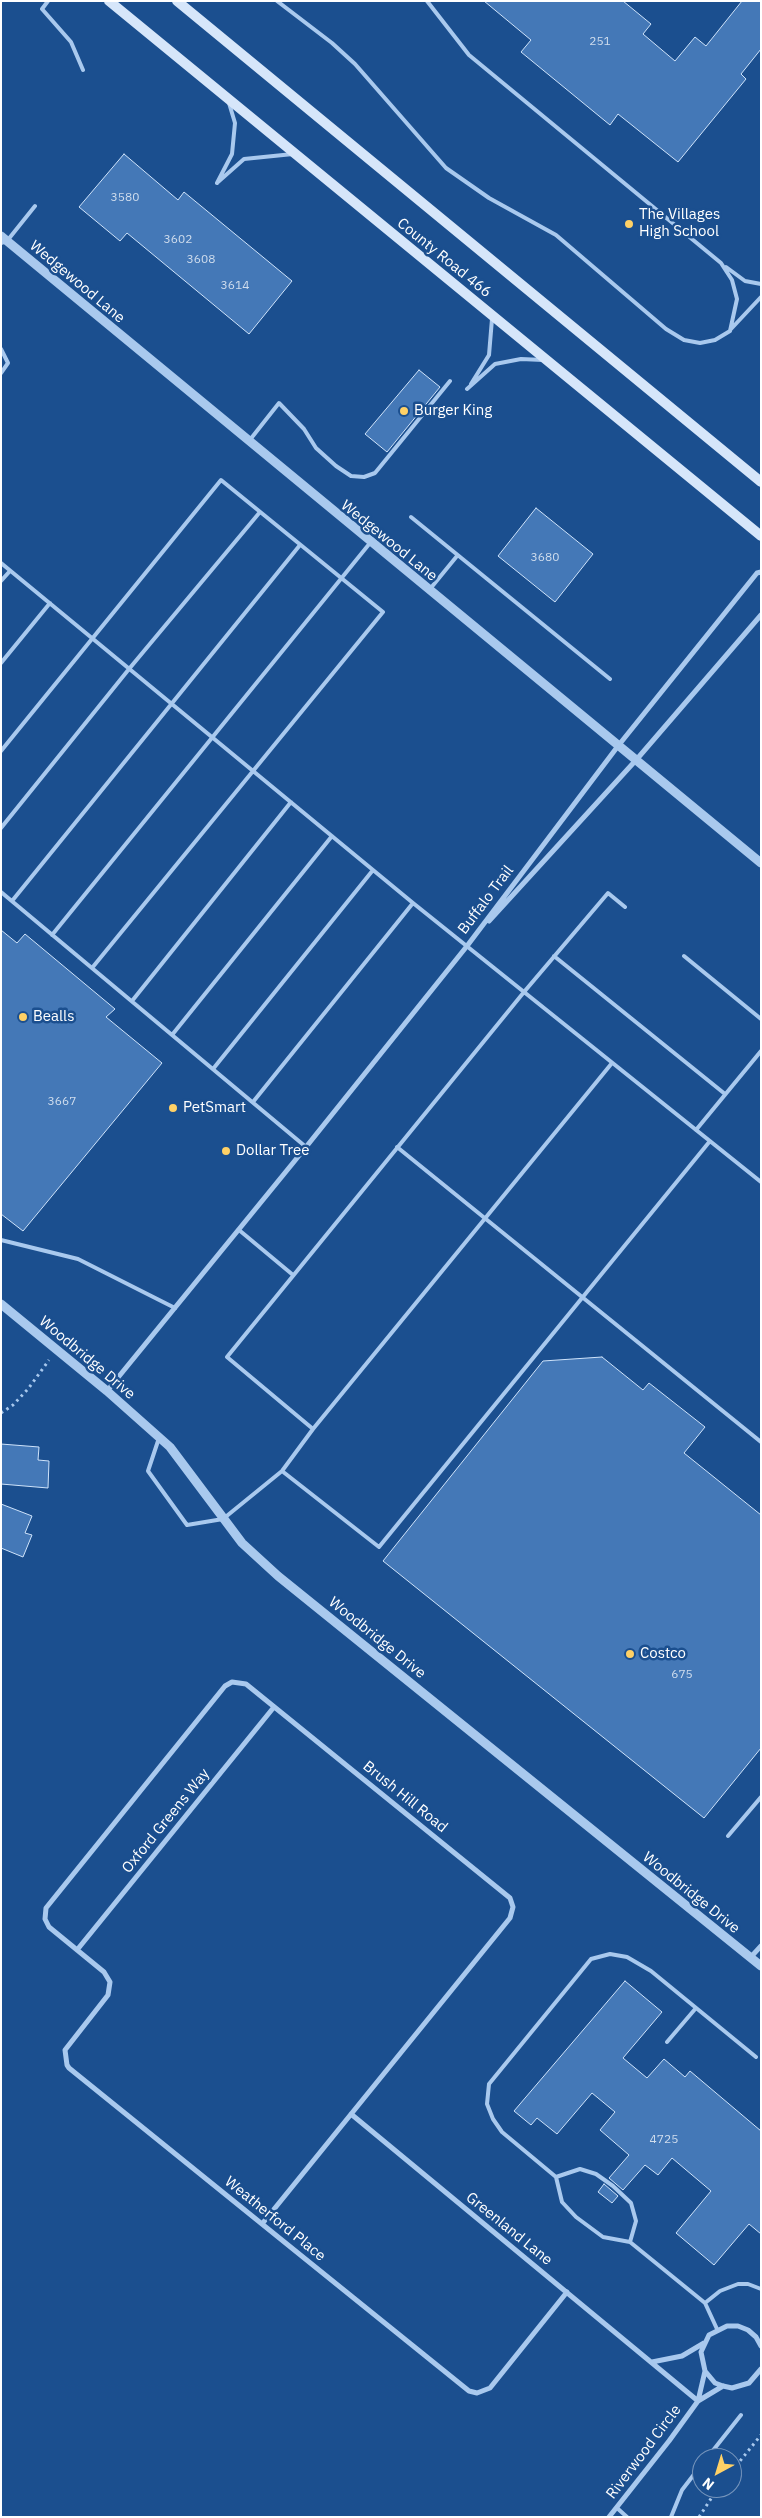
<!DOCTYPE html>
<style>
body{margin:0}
#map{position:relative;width:762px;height:2518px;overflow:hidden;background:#1b4f8f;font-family:"IBM Plex Sans",sans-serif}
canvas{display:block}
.frame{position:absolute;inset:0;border:2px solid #fff;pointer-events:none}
.north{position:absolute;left:692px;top:2448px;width:50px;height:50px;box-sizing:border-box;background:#1b4f8f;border:1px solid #7695bc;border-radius:50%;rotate:219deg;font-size:14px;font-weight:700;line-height:20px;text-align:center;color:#fff}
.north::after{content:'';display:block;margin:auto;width:18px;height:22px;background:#ffd166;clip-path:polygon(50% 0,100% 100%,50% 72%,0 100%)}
</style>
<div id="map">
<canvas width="762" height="2518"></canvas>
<div class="frame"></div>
<div class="north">N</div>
</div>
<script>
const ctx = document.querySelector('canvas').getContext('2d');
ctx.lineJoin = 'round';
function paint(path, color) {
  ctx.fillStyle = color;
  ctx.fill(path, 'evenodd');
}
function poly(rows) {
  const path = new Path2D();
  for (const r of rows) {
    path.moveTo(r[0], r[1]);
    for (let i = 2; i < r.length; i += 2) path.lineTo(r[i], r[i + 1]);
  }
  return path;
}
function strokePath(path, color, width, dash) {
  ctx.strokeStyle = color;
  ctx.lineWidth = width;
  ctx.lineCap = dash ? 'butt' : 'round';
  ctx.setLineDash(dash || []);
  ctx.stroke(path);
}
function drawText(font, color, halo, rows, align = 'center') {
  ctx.font = font + ' "IBM Plex Sans",sans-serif';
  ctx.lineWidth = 5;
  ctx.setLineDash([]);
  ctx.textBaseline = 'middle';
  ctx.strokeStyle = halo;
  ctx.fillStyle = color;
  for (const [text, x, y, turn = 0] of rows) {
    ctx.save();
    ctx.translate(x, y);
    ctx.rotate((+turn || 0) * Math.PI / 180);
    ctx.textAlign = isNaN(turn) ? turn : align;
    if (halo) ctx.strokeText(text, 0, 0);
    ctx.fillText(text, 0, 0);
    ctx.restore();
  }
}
const building = poly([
 [484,1,623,1,651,24,643,34,675,61,695,37,706,46,742,1,761,1,761,49,741,74,746,79,678,162,618,114,610,125,521,52,531,40,484,1],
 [124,154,178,200,184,192,292,281,249,334,127,233,120,241,79,207,124,154],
 [419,370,440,387,387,452,365,434,419,370],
 [536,508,593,554,555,602,498,556,536,508],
 [1,930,17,943,25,934,115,1009,106,1017,162,1063,23,1231,1,1214,1,930],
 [602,1357,643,1390,649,1383,705,1427,684,1453,761,1515,761,1748,704,1818,383,1561,543,1361,602,1357],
 [1,1444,39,1447,38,1460,49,1461,48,1488,1,1484,1,1444],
 [1,1504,32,1516,25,1533,32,1535,23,1557,1,1548,1,1504],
 [625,1981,662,2012,623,2058,647,2078,664,2059,685,2077,690,2071,761,2131,761,2234,749,2224,714,2265,676,2233,711,2191,672,2158,658,2175,645,2165,623,2190,609,2178,629,2155,600,2130,615,2112,592,2093,557,2134,537,2118,531,2125,514,2111,625,1981],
 [604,2184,618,2196,612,2203,598,2192,604,2184]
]);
const path = poly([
 [1,1413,13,1405,28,1389,49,1360],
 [732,2471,761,2435],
 [699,2517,718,2488]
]);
const service = poly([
 [48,1,42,9,71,42,83,70],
 [277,1,332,43,355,64,446,168,489,198,556,235,666,329,684,340,700,343,715,340,730,331,737,299,732,280,721,263,469,55,427,1],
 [218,182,244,159,293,154],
 [217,183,232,154,235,123,229,103],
 [1,243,7,241,35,206],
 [726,267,745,281,761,284],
 [731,329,761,297],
 [1,349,8,363,1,373],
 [471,384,489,355,492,319],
 [467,389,495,364,521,359,543,360],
 [249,441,279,403,304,429,316,448,336,466,351,476,364,477,375,473,450,381],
 [411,517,610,679],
 [1,563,413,903,761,1182],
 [1,581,10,571],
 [430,589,457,556],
 [1,663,50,603],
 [1,751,221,480,383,612,92,968],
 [1,828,129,669,260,512],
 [1,892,306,1147],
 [12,901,300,545],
 [52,935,370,543],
 [554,956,725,1094],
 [684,956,761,1019],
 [132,1001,291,802],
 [172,1035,332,836],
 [213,1069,373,870],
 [253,1102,413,903],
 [696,1130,761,1051],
 [397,1147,761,1442],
 [239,1230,293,1275],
 [1,1240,78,1259,175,1308],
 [313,1429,227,1357,524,992,608,893,625,907],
 [159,1438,148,1471,187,1525,223,1519,282,1471,313,1429,612,1063],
 [282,1471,379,1547,710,1141],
 [728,1836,761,1797],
 [667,2042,696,2008],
 [556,2177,580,2169,596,2174,613,2186,631,2203,636,2221,630,2242],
 [705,2303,720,2291,738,2284,748,2284,761,2289],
 [717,2329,705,2303,630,2242,603,2237,576,2217,562,2202,556,2177,502,2132,493,2119,487,2104,489,2084,591,1959,610,1954,627,1957,651,1971,756,2057],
 [707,2458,741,2415],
 [617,2508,627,2517],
 [671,2517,682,2490,702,2464]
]);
const minor = poly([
 [489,921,637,759,761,615],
 [107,1391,306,1147,467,946,618,746,757,573,761,572],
 [77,1950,274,1707],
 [750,1958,761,1946],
 [351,2114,698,2401,669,2441,609,2517],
 [262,2224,510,1918,513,1907,510,1898,246,1684,232,1682,225,1686,46,1908,45,1919,49,1927,104,1972,110,1982,108,1995,65,2050,67,2065,69,2068,262,2224,469,2391,477,2393,490,2388,567,2292],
 [761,2346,756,2337,748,2330,738,2326,727,2326,709,2335,701,2352,705,2371,715,2383,723,2386,732,2388,749,2383,761,2369],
 [652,2362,682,2356,704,2343],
 [705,2371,698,2401,723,2386]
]);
const tertiary = poly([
 [1,236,761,863],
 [1,1304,107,1391,170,1447,242,1543,278,1576,761,1966]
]);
const secondary = poly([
 [109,1,761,536],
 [177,1,761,482]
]);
const markers = [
 [629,224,5,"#ffd166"],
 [404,411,5,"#ffd166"],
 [23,1017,5,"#ffd166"],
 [173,1108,5,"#ffd166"],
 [226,1151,5,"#ffd166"],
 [630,1654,5,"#ffd166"]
];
const numberNames = [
 ["251",600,42],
 ["3580",125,198],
 ["3602",178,240],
 ["3608",201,260],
 ["3614",235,286],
 ["3680",545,558],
 ["3667",62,1102],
 ["675",682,1675],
 ["4725",664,2140]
];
const poiNames = [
 ["The Villages",639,215],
 ["High School",639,232],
 ["Burger King",414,411],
 ["Bealls",33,1017],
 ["PetSmart",183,1108],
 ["Dollar Tree",236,1151],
 ["Costco",640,1654]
];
const streetNames = [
 ["County Road 466",444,258,39],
 ["Wedgewood Lane",77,282,40],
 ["Wedgewood Lane",389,541,39],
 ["Buffalo Trail",486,900,-53],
 ["Woodbridge Drive",87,1358,40],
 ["Woodbridge Drive",377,1638,39],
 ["Brush Hill Road",405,1797,39],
 ["Oxford Greens Way",166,1821,-51],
 ["Woodbridge Drive",691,1893,39],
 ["Weatherford Place",275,2219,39],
 ["Greenland Lane",509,2229,39],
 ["Riverwood Circle",644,2452,-53]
];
paint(building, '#4478b7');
strokePath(building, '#cfe3fa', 1);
strokePath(path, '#a9c9ee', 3, [2.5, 4]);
strokePath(service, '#a9c9ee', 4);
strokePath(minor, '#a9c9ee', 5);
strokePath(tertiary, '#a9c9ee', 9);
strokePath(secondary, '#d6e6fa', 10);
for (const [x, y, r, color] of markers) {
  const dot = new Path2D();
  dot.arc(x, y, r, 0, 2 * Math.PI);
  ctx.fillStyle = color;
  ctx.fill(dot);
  strokePath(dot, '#1b4f8f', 2);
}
drawText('12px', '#d0dded', null, numberNames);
drawText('15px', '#fff', '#1b4f8f', poiNames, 'left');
drawText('15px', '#fff', '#1b4f8f', streetNames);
</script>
